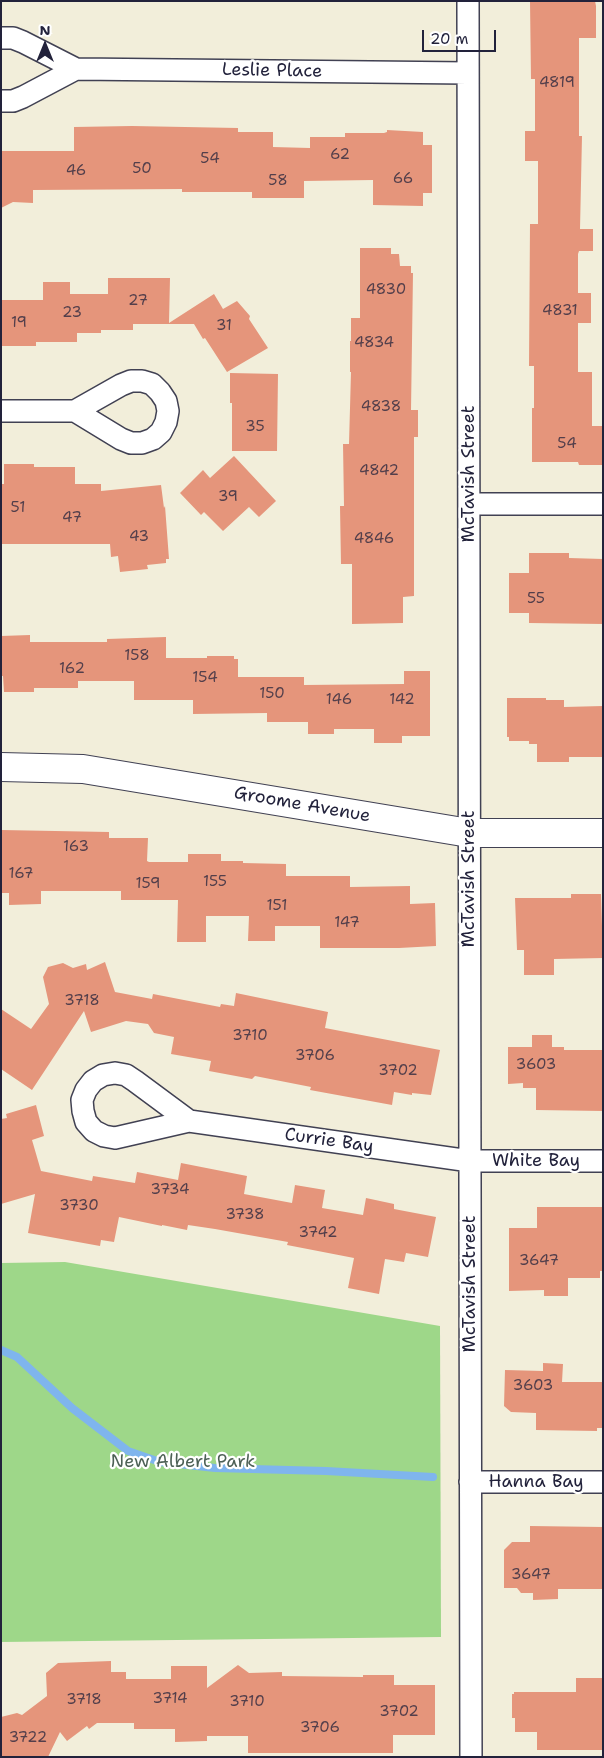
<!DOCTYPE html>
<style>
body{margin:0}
#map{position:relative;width:604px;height:1758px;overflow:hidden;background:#f2eeda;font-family:"Shantell Sans",sans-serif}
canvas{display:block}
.frame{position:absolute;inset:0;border:2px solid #22223b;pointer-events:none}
.north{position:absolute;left:20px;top:20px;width:50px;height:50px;-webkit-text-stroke:4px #fff;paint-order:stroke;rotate:0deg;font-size:14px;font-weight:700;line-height:20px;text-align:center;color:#22223b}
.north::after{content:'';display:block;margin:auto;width:18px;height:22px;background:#22223b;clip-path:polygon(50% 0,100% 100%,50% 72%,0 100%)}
.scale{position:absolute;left:422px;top:30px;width:74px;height:22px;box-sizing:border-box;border:2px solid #22223b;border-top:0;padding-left:6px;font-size:15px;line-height:18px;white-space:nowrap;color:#22223b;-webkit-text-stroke:4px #fff;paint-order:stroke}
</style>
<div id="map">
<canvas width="604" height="1758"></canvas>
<div class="frame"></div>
<div class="north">N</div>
<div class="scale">20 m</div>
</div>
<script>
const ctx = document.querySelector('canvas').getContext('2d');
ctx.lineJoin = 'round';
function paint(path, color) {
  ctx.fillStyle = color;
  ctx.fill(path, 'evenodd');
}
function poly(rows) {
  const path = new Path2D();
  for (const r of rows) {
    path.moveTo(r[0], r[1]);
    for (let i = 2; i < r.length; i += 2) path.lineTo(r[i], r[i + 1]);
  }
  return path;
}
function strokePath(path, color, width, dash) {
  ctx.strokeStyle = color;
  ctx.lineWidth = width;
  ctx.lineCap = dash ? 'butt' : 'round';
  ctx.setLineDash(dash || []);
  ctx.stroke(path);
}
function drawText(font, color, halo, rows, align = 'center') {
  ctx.font = font + ' "Shantell Sans",sans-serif';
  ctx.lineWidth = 4.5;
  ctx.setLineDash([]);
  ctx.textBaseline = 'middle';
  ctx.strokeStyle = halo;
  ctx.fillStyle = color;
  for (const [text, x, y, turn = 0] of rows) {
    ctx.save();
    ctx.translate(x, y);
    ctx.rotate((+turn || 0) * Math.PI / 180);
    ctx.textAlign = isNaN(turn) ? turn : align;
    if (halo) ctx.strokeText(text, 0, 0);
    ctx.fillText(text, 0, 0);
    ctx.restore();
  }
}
const green = poly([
 [65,1262,440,1326,441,1637,1,1642,1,1263]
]);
const stream = poly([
 [1,1350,17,1357,72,1408,128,1451,160,1462,215,1468,326,1471,433,1477]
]);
const building = poly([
 [530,1,595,1,596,6,596,38,579,38,579,136,582,136,580,229,593,229,593,251,579,251,578,254,578,293,591,293,591,323,578,323,578,372,592,372,592,426,603,426,603,465,579,465,578,462,532,462,532,408,534,408,534,366,529,366,530,224,538,224,538,161,525,161,525,131,535,131,535,79,531,79],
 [132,126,238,128,238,132,273,132,273,147,310,148,310,137,345,137,345,133,384,133,387,132,387,130,423,132,423,145,432,145,432,193,423,193,423,206,373,205,373,180,304,181,304,198,252,198,252,192,182,192,182,189,33,190,33,203,13,202,1,208,1,151,74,151,74,127],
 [360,248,391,248,391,254,399,254,400,266,411,266,411,273,413,273,411,410,418,410,418,437,414,437,414,596,403,597,403,623,352,624,352,564,341,564,340,506,344,506,343,444,349,444,351,372,350,372,350,341,351,341,351,318,360,318],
 [108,278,170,278,169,323,214,294,223,309,237,301,250,316,249,319,268,348,227,372,205,338,203,339,194,324,133,324,133,330,101,330,101,333,77,333,77,342,36,342,36,346,1,346,1,300,43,300,43,282,70,282,70,294,108,294],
 [230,373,278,374,277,451,232,451,232,403,230,403],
 [234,456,276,501,259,517,249,507,223,531,204,512,201,515,180,493,203,470,210,478],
 [4,464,34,464,34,467,75,467,75,484,101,484,101,491,161,485,164,508,165,506,169,559,166,559,166,563,147,565,148,569,120,572,118,556,111,557,110,544,1,544,1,484,4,484],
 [529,553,569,553,569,558,603,559,603,624,529,623,529,613,509,613,509,573,529,573],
 [30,635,30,642,107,642,107,639,166,637,166,658,207,658,207,656,234,656,234,659,238,659,238,677,304,677,304,685,404,684,404,671,430,671,430,736,402,736,402,743,374,743,374,729,334,729,334,734,308,734,308,722,267,722,267,713,193,714,193,700,134,700,134,681,78,681,78,688,34,688,34,692,4,692,3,676,1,676,1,636],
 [507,698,546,698,546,700,564,700,564,707,603,706,602,757,569,757,569,762,537,762,537,744,529,744,529,741,509,741,509,737,507,737],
 [1,830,109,832,109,838,148,838,147,861,149,862,188,862,188,854,221,854,221,861,243,861,243,863,286,864,286,876,350,876,350,887,410,886,410,904,435,903,436,946,399,948,320,948,320,926,275,926,275,941,248,941,249,916,206,916,206,942,177,942,178,900,121,900,121,891,41,891,41,904,9,905,9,893,1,893],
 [571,894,601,894,603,958,554,959,554,975,524,975,524,950,517,950,515,898,571,898],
 [105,962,115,992,152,999,153,994,220,1007,221,1004,234,1006,236,993,328,1012,325,1028,440,1050,431,1095,412,1093,412,1095,394,1092,392,1105,310,1090,311,1087,255,1076,252,1079,209,1071,211,1061,171,1054,174,1037,154,1033,148,1024,126,1021,91,1032,84,1011,32,1090,1,1069,1,1009,31,1029,49,1004,43,977,48,967,63,963,73,968,86,964,87,970],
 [532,1035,552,1035,552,1047,564,1047,564,1050,603,1050,603,1111,536,1110,536,1088,523,1088,523,1083,508,1084,508,1047,532,1047],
 [36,1105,44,1136,32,1140,41,1171,92,1181,93,1176,135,1183,137,1172,178,1180,181,1163,247,1176,244,1194,292,1203,295,1185,325,1190,322,1208,363,1215,366,1198,394,1204,394,1209,436,1217,428,1257,406,1253,404,1262,385,1259,379,1294,348,1288,354,1258,287,1245,288,1242,215,1229,188,1225,187,1230,162,1225,162,1226,119,1217,114,1242,101,1240,100,1246,28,1233,35,1194,1,1204,1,1119,7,1118,6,1114],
 [537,1207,603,1207,603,1271,600,1271,600,1278,568,1278,568,1296,544,1296,544,1290,509,1291,509,1228,537,1228],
 [543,1363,563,1364,562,1382,603,1382,603,1428,597,1428,597,1431,536,1430,536,1413,511,1412,504,1406,505,1370,543,1371],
 [530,1526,603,1527,603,1589,558,1589,558,1599,533,1600,533,1593,521,1593,517,1588,504,1588,504,1550,512,1542,530,1542],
 [111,1661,111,1672,126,1672,126,1679,171,1679,171,1666,207,1666,207,1688,238,1665,249,1673,282,1672,282,1676,363,1677,363,1675,394,1675,394,1685,435,1685,435,1735,393,1735,393,1753,248,1753,248,1736,207,1736,207,1741,175,1742,175,1729,134,1729,134,1723,97,1723,89,1729,87,1726,67,1741,60,1732,48,1757,1,1757,1,1717,17,1713,22,1715,47,1696,46,1673,58,1663],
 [576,1678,603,1678,603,1750,537,1750,537,1732,515,1732,515,1718,512,1718,512,1694,514,1694,514,1692,576,1692]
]);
const street = poly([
 [468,1,471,1757],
 [1,38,13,38,23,42,76,69,468,73],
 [1,101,13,101,23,97,76,69],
 [1,411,75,411,121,385,131,381,142,381,152,384,160,392,166,401,168,411,166,422,161,432,153,439,142,443,131,443,121,439,75,411],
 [469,504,603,504],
 [189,1121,135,1081,126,1075,115,1073,103,1075,93,1081,86,1090,82,1100,83,1111,86,1122,94,1131,104,1136,115,1138,189,1121,470,1161,603,1161],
 [470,1482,603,1482]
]);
const secondary = poly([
 [1,767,83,769,469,833,603,833]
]);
const numberNames = [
 ["4819",557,83],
 ["62",340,155],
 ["54",210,159],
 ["50",142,169],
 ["46",76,171],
 ["66",403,179],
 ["58",278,181],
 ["4830",386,290],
 ["27",138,301],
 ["4831",560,311],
 ["23",72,313],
 ["19",19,323],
 ["31",224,326],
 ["4834",374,343],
 ["4838",381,407],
 ["35",255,427],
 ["54",567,444],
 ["4842",379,471],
 ["39",228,497],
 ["51",18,508],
 ["47",72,518],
 ["43",139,537],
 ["4846",374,539],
 ["55",536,599],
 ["158",137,656],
 ["162",72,669],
 ["154",205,678],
 ["150",272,694],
 ["146",339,700],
 ["142",402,700],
 ["163",76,847],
 ["167",21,874],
 ["155",215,882],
 ["159",148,884],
 ["151",277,906],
 ["147",347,923],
 ["3718",82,1001],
 ["3710",250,1036],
 ["3706",315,1056],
 ["3603",536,1065],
 ["3702",398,1071],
 ["3734",170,1190],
 ["3730",79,1206],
 ["3738",245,1215],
 ["3742",318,1233],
 ["3647",539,1261],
 ["3603",533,1386],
 ["3647",531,1575],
 ["3714",170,1699],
 ["3718",84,1700],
 ["3710",247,1702],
 ["3702",399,1712],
 ["3706",320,1728],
 ["3722",28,1738]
];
const streetNames = [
 ["Leslie Place",272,71,1],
 ["McTavish Street",469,474,-90],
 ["Groome Avenue",302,805,10],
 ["McTavish Street",469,879,-90],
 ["Currie Bay",329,1141,8],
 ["White Bay",536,1161],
 ["McTavish Street",470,1284,-90],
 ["Hanna Bay",536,1482]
];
const parkNames = [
 ["New Albert Park",183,1462]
];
paint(green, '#9ed789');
strokePath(stream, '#7fb5ed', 8);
paint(building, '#e5957b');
strokePath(street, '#414153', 24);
strokePath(secondary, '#414153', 30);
strokePath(street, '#fff', 21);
strokePath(secondary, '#fff', 28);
drawText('15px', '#533f4b', null, numberNames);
drawText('18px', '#22223b', '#fff', streetNames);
drawText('18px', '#4d6156', '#fff', parkNames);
</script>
